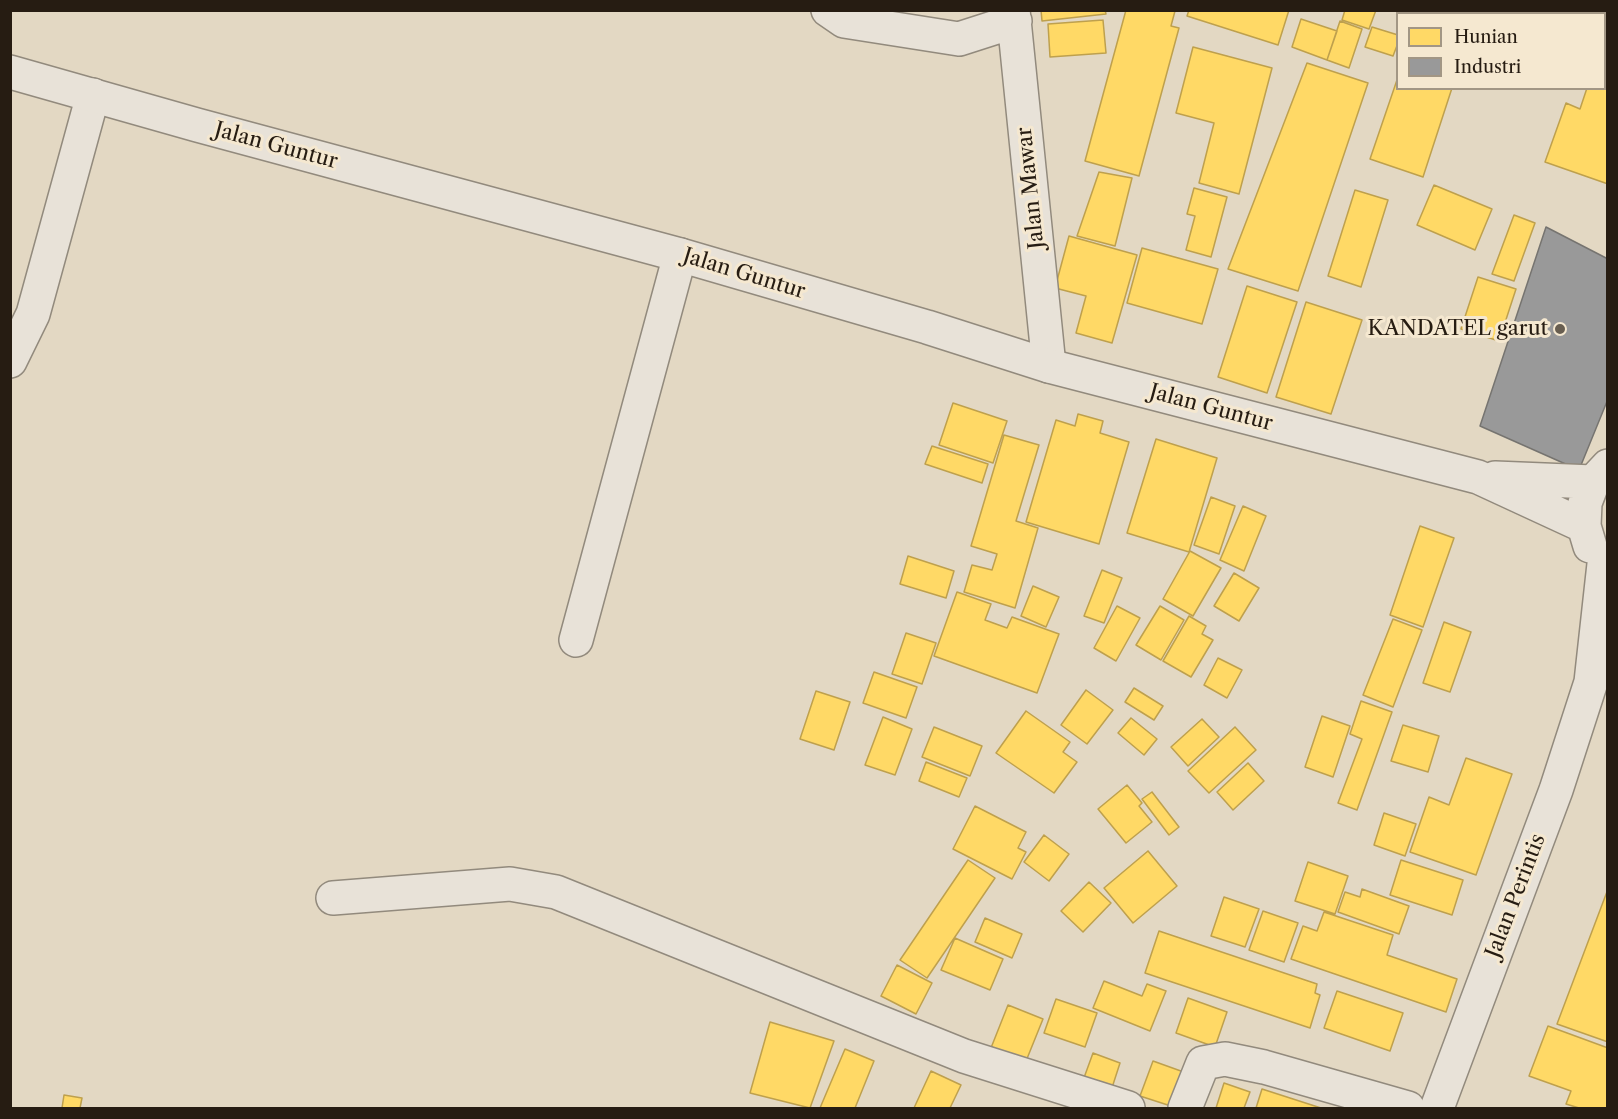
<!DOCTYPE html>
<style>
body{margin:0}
#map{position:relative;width:1618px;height:1119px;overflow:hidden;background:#e3d8c3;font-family:"Libre Caslon Text",serif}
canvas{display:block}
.frame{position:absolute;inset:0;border:12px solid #261c12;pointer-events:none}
.legend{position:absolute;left:1396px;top:12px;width:210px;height:78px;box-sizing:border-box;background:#f5e8d0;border:2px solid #a29684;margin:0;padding:8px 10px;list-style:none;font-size:18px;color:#261c12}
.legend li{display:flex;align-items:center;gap:12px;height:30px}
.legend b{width:30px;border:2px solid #a29684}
</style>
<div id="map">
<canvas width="1618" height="1119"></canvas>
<div class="frame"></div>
<ul class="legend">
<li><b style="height:16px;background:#ffd966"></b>Hunian</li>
<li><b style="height:16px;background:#999"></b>Industri</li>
</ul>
</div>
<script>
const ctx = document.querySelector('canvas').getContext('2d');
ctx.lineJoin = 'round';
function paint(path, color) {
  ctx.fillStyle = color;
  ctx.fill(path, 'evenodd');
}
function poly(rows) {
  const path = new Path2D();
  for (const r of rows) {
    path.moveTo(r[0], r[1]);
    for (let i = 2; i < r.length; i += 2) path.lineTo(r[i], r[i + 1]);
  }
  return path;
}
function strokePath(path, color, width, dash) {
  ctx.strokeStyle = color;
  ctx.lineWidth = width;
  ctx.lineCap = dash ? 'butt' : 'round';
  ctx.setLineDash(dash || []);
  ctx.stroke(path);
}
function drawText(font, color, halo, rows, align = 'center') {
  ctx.font = font + ' "Libre Caslon Text",serif';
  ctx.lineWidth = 6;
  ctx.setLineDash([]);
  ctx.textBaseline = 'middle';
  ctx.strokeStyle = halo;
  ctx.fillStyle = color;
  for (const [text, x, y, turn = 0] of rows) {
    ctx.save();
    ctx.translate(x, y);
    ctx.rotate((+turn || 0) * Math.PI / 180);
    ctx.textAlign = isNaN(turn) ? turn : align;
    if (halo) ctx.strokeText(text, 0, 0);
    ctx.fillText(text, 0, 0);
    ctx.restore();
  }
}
const homes = poly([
 [1041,10,1105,10,1106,14,1042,21,1041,10],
 [1126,10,1175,11,1171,26,1179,28,1139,176,1085,161,1126,10],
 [1189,10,1289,10,1278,45,1187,16,1189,10],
 [1345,10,1376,10,1369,29,1342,20,1345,10],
 [1420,10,1478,10,1477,14,1419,14,1420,10],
 [1528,10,1561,10,1560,14,1527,14,1528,10],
 [1301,19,1337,31,1327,60,1292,47,1301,19],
 [1103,20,1106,53,1050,57,1048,24,1103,20],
 [1340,21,1362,29,1349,68,1327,60,1340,21],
 [1372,27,1398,35,1398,43,1393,56,1365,47,1372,27],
 [1193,47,1272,68,1239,194,1199,183,1214,123,1176,113,1193,47],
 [1307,63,1368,83,1298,291,1228,269,1307,63],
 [1398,77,1398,88,1452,88,1423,177,1370,159,1398,77],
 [1587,88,1608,89,1608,184,1545,162,1566,103,1580,109,1587,88],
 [1099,172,1132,178,1115,246,1077,236,1099,172],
 [1434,185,1492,209,1475,250,1417,225,1434,185],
 [1194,188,1227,197,1211,257,1186,250,1195,216,1187,214,1194,188],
 [1355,190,1388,200,1361,287,1328,276,1355,190],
 [1514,215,1535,223,1514,281,1492,274,1514,215],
 [1069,236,1137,255,1112,343,1076,333,1086,296,1055,288,1069,236],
 [1142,248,1218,269,1202,324,1127,303,1142,248],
 [1478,277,1516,289,1499,341,1461,329,1478,277],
 [1247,286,1297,302,1267,393,1218,377,1247,286],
 [1306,302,1362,320,1331,414,1276,397,1306,302],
 [953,403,1007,421,993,463,939,445,953,403],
 [1078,414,1103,421,1100,433,1129,442,1099,544,1026,522,1056,420,1075,426,1078,414],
 [1004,435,1039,445,1016,521,1038,528,1015,608,964,592,972,565,992,570,997,554,971,546,1004,435],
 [1156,439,1217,458,1189,552,1127,533,1156,439],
 [932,446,988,464,982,483,925,464,932,446],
 [1211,497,1235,506,1219,554,1194,545,1211,497],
 [1243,506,1266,516,1244,571,1220,560,1243,506],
 [1420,526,1454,538,1423,627,1390,615,1420,526],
 [1190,551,1221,568,1193,616,1163,599,1190,551],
 [908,556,954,571,946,598,900,584,908,556],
 [1102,570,1122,578,1104,623,1084,616,1102,570],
 [1234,573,1259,588,1239,621,1214,606,1234,573],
 [1033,586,1059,597,1046,627,1021,616,1033,586],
 [957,592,991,604,985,620,1007,628,1012,617,1059,634,1037,693,934,656,957,592],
 [1117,606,1140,618,1116,661,1094,648,1117,606],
 [1160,606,1184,620,1161,660,1136,645,1160,606],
 [1189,616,1206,626,1202,634,1213,640,1191,677,1163,661,1189,616],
 [1393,619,1422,630,1393,707,1363,695,1393,619],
 [1444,622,1471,632,1450,692,1423,683,1444,622],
 [906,633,936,643,922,684,892,674,906,633],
 [1218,658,1242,670,1227,698,1204,685,1218,658],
 [874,672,917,687,906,718,863,703,874,672],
 [1134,688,1163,706,1154,720,1125,702,1134,688],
 [1086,690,1113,710,1087,744,1061,725,1086,690],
 [816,691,850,702,834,750,800,739,816,691],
 [1361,701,1392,712,1357,810,1338,803,1362,739,1350,734,1361,701],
 [1026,711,1070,742,1063,752,1077,762,1054,793,996,753,1026,711],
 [1322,716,1350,726,1333,777,1305,767,1322,716],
 [883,717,912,729,895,775,865,765,883,717],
 [1131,718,1157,739,1144,755,1118,733,1131,718],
 [1202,719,1219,737,1188,766,1171,747,1202,719],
 [1403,725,1439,736,1428,772,1391,761,1403,725],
 [934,727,982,746,970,776,922,757,934,727],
 [1235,727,1256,750,1209,793,1188,771,1235,727],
 [1466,758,1512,774,1476,875,1410,852,1429,797,1449,805,1466,758],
 [926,762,967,778,959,797,919,781,926,762],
 [1248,763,1264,781,1233,810,1217,792,1248,763],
 [1127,785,1142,803,1139,806,1152,822,1126,843,1098,809,1127,785],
 [1152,792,1179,827,1169,835,1142,799,1152,792],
 [975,806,1026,832,1018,848,1026,852,1012,879,953,849,975,806],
 [1384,813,1416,824,1405,856,1374,845,1384,813],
 [1044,835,1069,854,1049,881,1024,862,1044,835],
 [1148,851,1177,886,1133,923,1104,888,1148,851],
 [968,860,995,878,927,978,900,960,968,860],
 [1401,860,1463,880,1452,915,1390,895,1401,860],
 [1308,862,1348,876,1335,914,1295,901,1308,862],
 [1089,882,1111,903,1083,932,1061,911,1089,882],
 [1362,889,1409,906,1399,934,1338,912,1345,892,1360,897,1362,889],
 [1608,889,1608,1042,1557,1024,1608,889],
 [1224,897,1259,909,1245,947,1211,936,1224,897],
 [1263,911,1298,923,1284,962,1249,950,1263,911],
 [1324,912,1393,935,1387,955,1457,979,1446,1012,1291,959,1303,926,1317,931,1324,912],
 [985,918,1022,934,1012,958,975,942,985,918],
 [1159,931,1317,984,1315,993,1320,995,1310,1028,1145,973,1159,931],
 [955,938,1003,959,990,990,941,970,955,938],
 [897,965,932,983,916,1014,881,996,897,965],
 [1104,981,1142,996,1147,984,1166,991,1150,1031,1093,1008,1104,981],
 [1337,991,1403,1013,1390,1051,1324,1028,1337,991],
 [1188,998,1227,1012,1215,1047,1176,1033,1188,998],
 [1056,999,1097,1013,1085,1047,1044,1033,1056,999],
 [1008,1005,1043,1019,1022,1071,987,1058,1008,1005],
 [770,1022,834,1041,810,1108,750,1093,770,1022],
 [1548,1026,1608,1048,1607,1108,1579,1108,1566,1104,1571,1091,1529,1076,1548,1026],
 [845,1049,874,1061,855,1108,820,1108,845,1049],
 [1093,1053,1120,1063,1109,1097,1081,1086,1093,1053],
 [1153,1061,1192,1075,1177,1108,1140,1096,1153,1061],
 [931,1071,961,1085,950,1108,914,1108,931,1071],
 [1224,1083,1250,1092,1244,1108,1216,1108,1224,1083],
 [1262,1089,1321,1108,1256,1108,1262,1089],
 [64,1095,82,1098,80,1108,62,1108,64,1095]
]);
const industry = poly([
 [1546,227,1608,259,1608,399,1579,470,1480,426,1546,227]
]);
const minor = poly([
 [828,10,844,21,959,39,1015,21],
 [1013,10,1049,366],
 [10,361,33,314,93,95],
 [576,640,680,255],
 [333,898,510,884,556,892,964,1056,1128,1108],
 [1185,1108,1203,1063,1225,1059,1264,1067,1408,1108]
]);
const tertiary = poly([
 [10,72,197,125,680,255,927,327,1049,366,1478,477,1584,526],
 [1495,478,1593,482],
 [1590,546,1584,526,1585,503,1593,482,1608,466],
 [1437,1108,1556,790,1591,682,1604,564]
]);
const markers = [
 [1560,329,6,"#685e50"]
];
const streetNames = [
 ["Jalan Guntur",276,146,15],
 ["Jalan Mawar",1031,188,-96],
 ["Jalan Guntur",744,274,17],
 ["Jalan Guntur",1211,408,15],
 ["Jalan Perintis",1516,896,-69]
];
const poiNames = [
 ["KANDATEL garut",1548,329]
];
paint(homes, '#ffd966');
strokePath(homes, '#bea04d', 1.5);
paint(industry, '#999');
strokePath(industry, '#767470', 1.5);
strokePath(minor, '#928a7d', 36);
strokePath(tertiary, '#928a7d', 36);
strokePath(minor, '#e8e2d8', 33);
strokePath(tertiary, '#e8e2d8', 33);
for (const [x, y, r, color] of markers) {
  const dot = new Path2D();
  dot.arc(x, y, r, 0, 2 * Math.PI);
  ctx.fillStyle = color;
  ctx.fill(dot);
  strokePath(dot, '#f5e8d0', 2);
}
drawText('21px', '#261c12', '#f5e8d0', streetNames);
drawText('21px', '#261c12', '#f5e8d0', poiNames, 'right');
</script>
